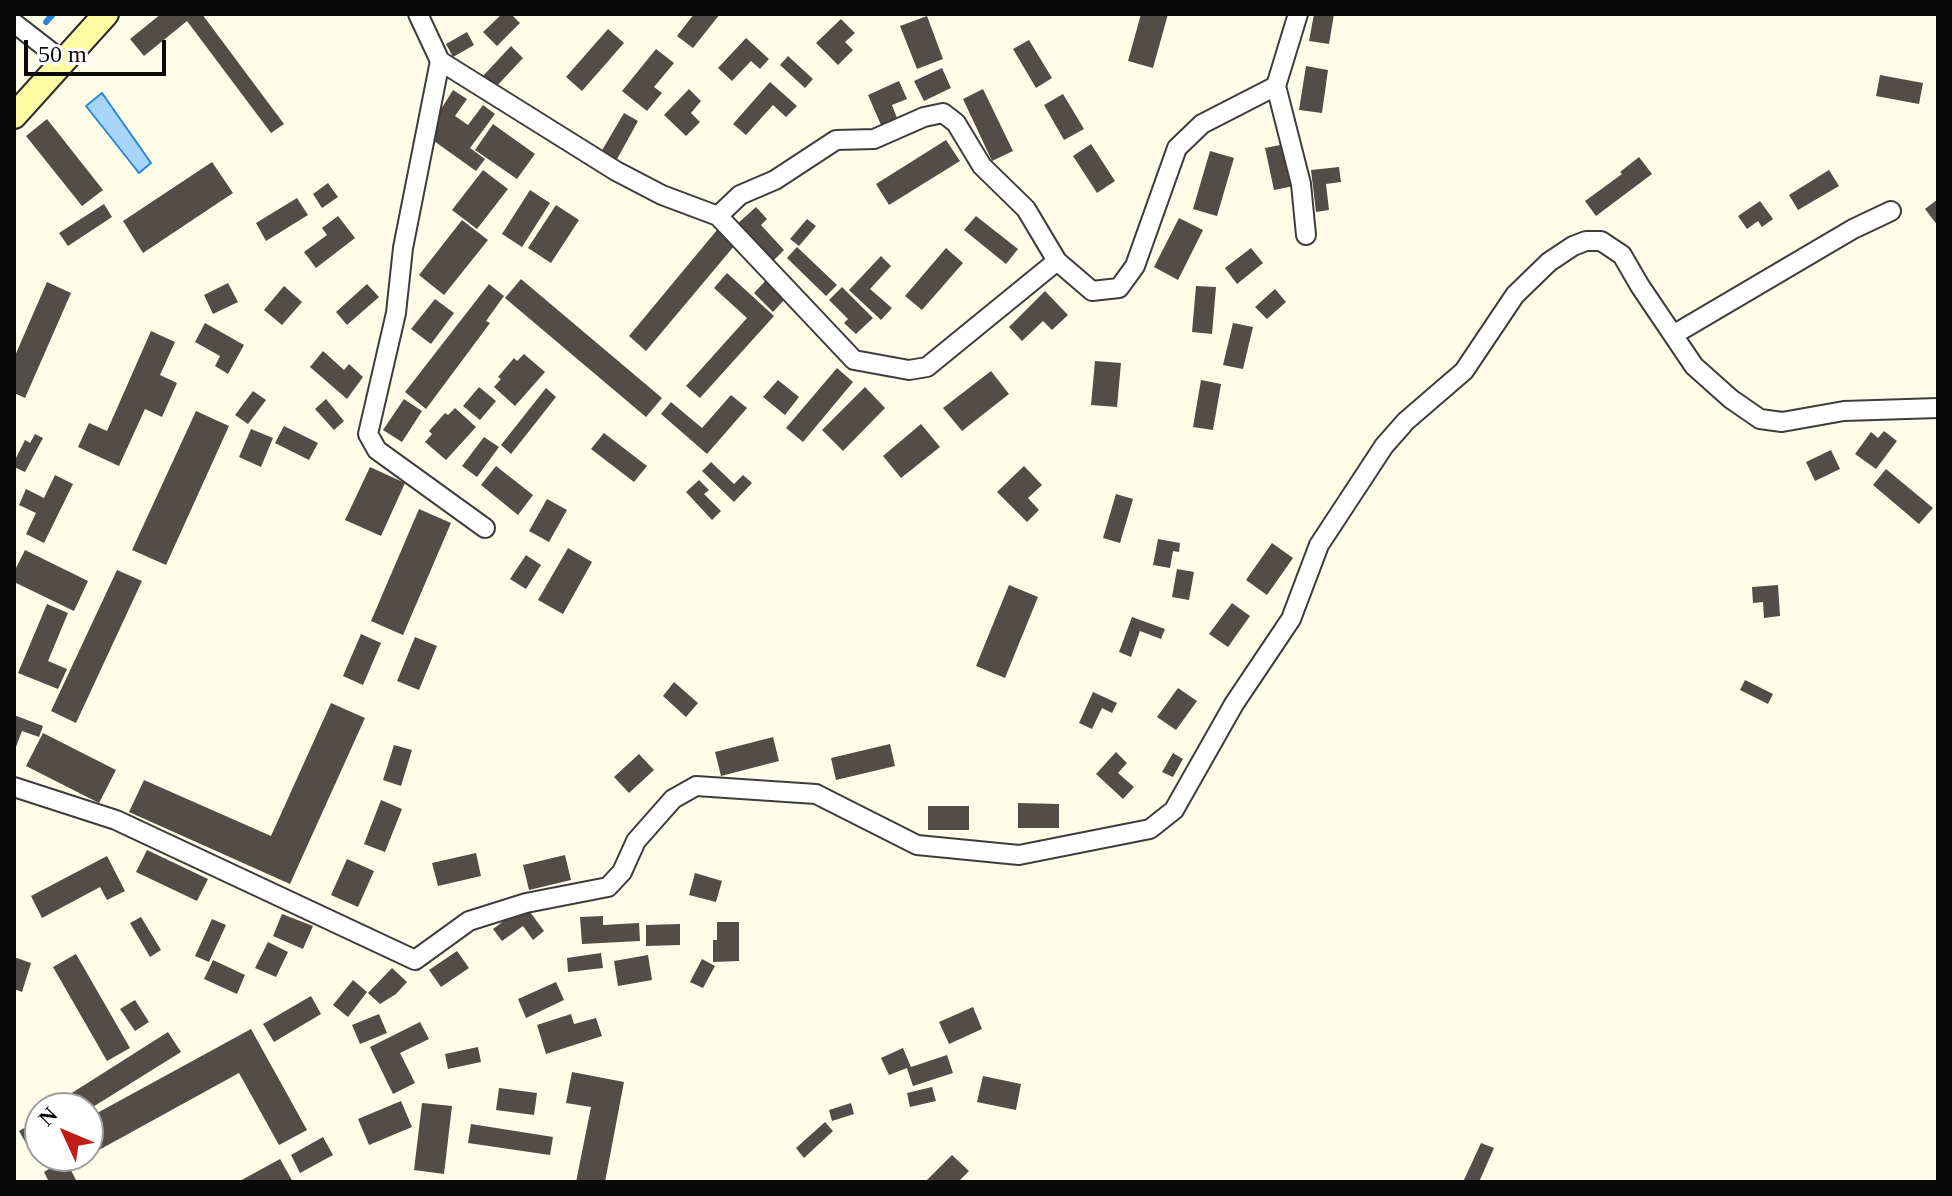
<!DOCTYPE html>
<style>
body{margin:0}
#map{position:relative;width:1952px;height:1196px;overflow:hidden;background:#fffce8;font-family:Georgia,serif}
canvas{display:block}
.frame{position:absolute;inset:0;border:16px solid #0a0a0a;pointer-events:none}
.north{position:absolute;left:24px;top:1092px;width:80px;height:80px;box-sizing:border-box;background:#fff;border:2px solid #9d9d9d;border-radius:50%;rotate:314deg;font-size:22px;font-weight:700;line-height:32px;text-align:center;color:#0a0a0a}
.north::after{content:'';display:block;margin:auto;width:28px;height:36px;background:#c31d1a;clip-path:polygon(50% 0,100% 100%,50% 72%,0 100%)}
.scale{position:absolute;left:24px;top:40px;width:142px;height:36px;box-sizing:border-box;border:4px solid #0a0a0a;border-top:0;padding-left:10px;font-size:24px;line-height:28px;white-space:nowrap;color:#0a0a0a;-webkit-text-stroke:6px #fff;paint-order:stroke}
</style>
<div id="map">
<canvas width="1952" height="1196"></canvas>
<div class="frame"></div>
<div class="north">N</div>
<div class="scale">50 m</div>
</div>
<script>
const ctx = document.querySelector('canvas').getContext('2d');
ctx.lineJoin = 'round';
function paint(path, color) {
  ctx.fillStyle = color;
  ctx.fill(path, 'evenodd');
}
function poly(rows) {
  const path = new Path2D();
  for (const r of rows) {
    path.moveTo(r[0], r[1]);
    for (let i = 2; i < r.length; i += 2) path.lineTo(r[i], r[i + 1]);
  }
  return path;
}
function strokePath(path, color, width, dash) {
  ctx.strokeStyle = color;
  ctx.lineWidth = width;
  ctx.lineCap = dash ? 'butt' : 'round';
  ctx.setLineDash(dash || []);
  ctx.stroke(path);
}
const water = poly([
 [102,93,151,163,139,173,86,106,102,93]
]);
const stream = poly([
 [46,22,53,14]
]);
const building = poly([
 [161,14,202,14,284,124,271,133,187,21,144,56,130,39],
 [502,14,511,14,520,23,497,46,483,32],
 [694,14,720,14,693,48,677,36],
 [1141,14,1168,14,1153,68,1128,61],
 [1314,14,1334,14,1329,44,1309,41],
 [927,16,943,59,917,69,900,26],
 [841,19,855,33,845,42,853,50,838,65,816,43],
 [608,29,624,43,582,91,566,77],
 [467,32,474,45,453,57,446,44],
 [746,38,769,59,760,69,751,61,732,81,718,68],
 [1029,40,1052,78,1036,88,1013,49],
 [511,46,523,58,495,88,483,76],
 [656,49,674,63,654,87,662,93,647,111,622,91],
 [788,56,813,79,805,88,780,65],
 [1306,66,1328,70,1322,113,1299,110],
 [942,68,951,88,924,101,914,81],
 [1880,75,1923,83,1919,104,1876,96],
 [899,81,907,99,892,105,897,118,881,125,868,95],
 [770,82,797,106,786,117,773,105,746,135,733,124],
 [689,89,701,101,691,113,700,122,686,136,664,115],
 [983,89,1013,151,992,161,963,99],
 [453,90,467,99,455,116,468,125,483,105,495,114,470,148,485,159,476,171,434,141,433,122],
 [1063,94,1084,129,1064,140,1044,105],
 [624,113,638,121,616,161,601,152],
 [47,119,103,190,82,206,26,136],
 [493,124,535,154,517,179,475,150],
 [946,140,960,161,889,205,876,184],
 [1091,144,1115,181,1097,193,1073,156],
 [1285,144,1294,186,1274,190,1265,148],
 [1210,151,1234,158,1217,216,1193,209],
 [1639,157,1652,174,1596,216,1585,201,1622,174,1620,172],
 [212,162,233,193,143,253,123,221],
 [1339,167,1341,182,1326,184,1329,210,1316,212,1311,170],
 [483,170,508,189,477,229,452,210],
 [1829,170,1839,186,1798,210,1789,195],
 [328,183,338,197,322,208,313,194],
 [530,190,550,203,522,247,502,234],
 [297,198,308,215,266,241,256,223],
 [1938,199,1938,226,1925,209],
 [1760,201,1773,219,1762,227,1758,221,1747,229,1738,216],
 [104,204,112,217,68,246,59,233],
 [556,205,579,220,551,263,528,248],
 [756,207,767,219,761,225,784,250,771,263,736,225],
 [338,216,355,238,316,268,304,252,327,235,322,228],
 [976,216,1018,249,1006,264,964,230],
 [1179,218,1203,230,1178,280,1154,267],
 [807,219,816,226,799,246,790,239],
 [462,220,488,240,444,295,419,275],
 [717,230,735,245,646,351,629,336],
 [797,247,837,285,826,296,787,258],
 [946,248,963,263,922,310,905,296],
 [1251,248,1263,263,1237,284,1225,268],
 [881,256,891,266,870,289,892,308,881,320,849,290],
 [727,273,774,316,700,398,686,386,747,318,714,288],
 [521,279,662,398,646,417,505,298],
 [766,280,785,299,773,312,754,293],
 [47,282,71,293,25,398,14,393,14,358],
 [228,283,238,302,213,314,204,295],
 [367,284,379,297,347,325,336,312],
 [489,284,504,296,486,321,490,323,426,409,405,392],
 [284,286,302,302,282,325,264,310],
 [1196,286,1216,287,1212,334,1192,332],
 [842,287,873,318,856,334,844,323,848,319,829,300],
 [1275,289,1286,302,1267,319,1255,307],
 [1045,291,1068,315,1052,330,1043,321,1022,341,1009,327],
 [435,299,454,313,431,344,411,329],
 [205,323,244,345,228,374,215,366,220,356,195,342],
 [1233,323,1253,327,1243,369,1223,365],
 [151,331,175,342,160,375,177,383,162,417,145,409,119,466,78,447,89,423,107,431],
 [323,351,344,370,349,364,363,377,347,399,310,367],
 [524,354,545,372,515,406,494,387,501,379,498,377,514,358,517,361],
 [1095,361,1121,363,1117,407,1091,405],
 [837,368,853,382,803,442,786,428],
 [991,371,1009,394,962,431,943,408],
 [778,380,799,397,785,415,763,397],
 [1201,380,1221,384,1213,430,1193,427],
 [479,387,496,401,480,420,463,406],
 [865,387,885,408,843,451,822,430],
 [546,388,556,397,511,454,501,445],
 [253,391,266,400,248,424,235,415],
 [731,395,747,408,707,454,661,414,671,402,702,428],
 [326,399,344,421,334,430,315,409],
 [404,399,422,411,402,442,383,430],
 [455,408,476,427,446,460,425,442,432,434,429,431,445,413,448,415],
 [196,411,229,426,166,565,132,550],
 [921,424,940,447,901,478,883,456],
 [284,426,318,443,309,460,275,443],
 [251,429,273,438,261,467,239,457],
 [1884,431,1897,441,1876,469,1855,454,1871,432,1878,438],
 [604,433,647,466,634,482,591,449],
 [35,434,43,438,25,472,14,467,14,462,25,440,30,443],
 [484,437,499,447,477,477,462,466],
 [1831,450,1840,469,1815,481,1806,462],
 [711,462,734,484,743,475,752,483,734,502,702,471],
 [496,466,533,495,518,515,481,485],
 [1024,466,1042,485,1028,498,1039,510,1027,522,997,492],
 [370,467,405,483,381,536,345,520],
 [1886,469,1933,508,1919,524,1873,485],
 [55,475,73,484,44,543,26,534,36,513,19,505,26,489,44,498],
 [699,480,709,490,704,494,721,511,712,520,686,492],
 [1116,494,1133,499,1120,543,1103,538],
 [547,499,567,510,549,542,529,531],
 [419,509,451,523,403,635,371,621],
 [1158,539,1180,543,1179,552,1173,551,1170,568,1153,565],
 [1272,543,1293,558,1267,595,1246,580],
 [568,548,592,562,563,614,538,600],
 [25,550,88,581,74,611,14,582,14,572],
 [526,555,541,565,526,589,510,579],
 [1177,569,1194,572,1189,600,1172,597],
 [117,570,142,581,76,723,51,711],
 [1009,585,1038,597,1005,678,976,666],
 [1778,585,1780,616,1764,618,1763,602,1753,603,1752,587],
 [1232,603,1250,616,1228,647,1209,634],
 [47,604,68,613,48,661,67,669,58,689,18,673],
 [1132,617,1165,629,1161,639,1140,631,1131,657,1119,652],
 [361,634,381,643,363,685,343,676],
 [415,637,437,646,419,690,397,681],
 [1745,680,1773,694,1768,704,1740,690],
 [674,682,698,703,686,717,663,696],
 [1178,688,1197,701,1176,730,1157,717],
 [1093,692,1117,703,1112,713,1102,708,1092,729,1079,723],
 [331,703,365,718,290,884,129,812,144,780,271,836],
 [14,715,43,726,39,737,22,731,14,752],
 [43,733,116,770,99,803,26,766],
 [773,737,779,761,721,776,715,752],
 [890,744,895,766,836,780,831,758],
 [394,745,412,750,401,786,383,780],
 [1116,752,1127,763,1118,773,1134,787,1123,799,1096,774],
 [1173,753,1183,759,1173,777,1162,772],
 [639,754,654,770,629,793,614,777],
 [381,800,402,809,385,852,364,844],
 [1018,803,1059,804,1059,828,1018,828],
 [928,806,969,806,969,830,928,830],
 [147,850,208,879,197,901,136,872],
 [476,853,481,876,438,886,432,863],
 [565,855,571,880,529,890,523,865],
 [107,856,125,891,107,900,100,887,42,918,31,896],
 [347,859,374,871,358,907,331,895],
 [695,873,722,881,716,902,689,895],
 [525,905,544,931,533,940,523,926,502,941,493,929],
 [282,914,313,926,303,949,273,936],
 [603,916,603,925,639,923,640,941,582,944,580,917],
 [141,917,161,950,150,957,130,923],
 [212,919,226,925,209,962,195,956],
 [717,922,739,922,739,961,713,962,713,940,717,940],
 [680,924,680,945,646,946,646,925],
 [268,942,288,952,276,977,255,968],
 [457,951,469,968,441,987,429,970],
 [601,953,603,968,568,972,567,958],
 [76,954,130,1048,107,1061,53,967],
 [648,955,652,980,618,986,614,961],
 [14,957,31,963,22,992,14,989],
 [702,959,715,966,703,988,690,982],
 [213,960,245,975,237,994,204,979],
 [392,968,407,982,396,994,380,1004,368,993],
 [353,980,367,992,348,1017,333,1005],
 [556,982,564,1000,526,1018,518,999],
 [311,996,321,1014,274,1042,263,1024],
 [135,1000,149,1022,135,1031,120,1009],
 [973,1007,982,1029,949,1044,939,1022],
 [379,1014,387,1033,360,1044,352,1025],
 [571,1014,574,1024,596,1018,602,1036,546,1054,537,1025],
 [420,1022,429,1039,400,1053,415,1083,393,1094,370,1047],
 [251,1029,307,1130,279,1145,239,1073,88,1156,88,1118],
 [168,1032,181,1052,88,1110,88,1108,74,1108,67,1096],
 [478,1047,481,1062,448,1069,445,1054],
 [903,1048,911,1067,947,1055,953,1073,913,1086,907,1068,889,1075,881,1058],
 [572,1072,624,1082,605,1182,576,1182,591,1107,566,1103],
 [983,1076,1021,1084,1016,1110,977,1102],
 [932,1087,936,1101,910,1107,907,1093],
 [499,1088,537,1093,534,1115,496,1110],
 [401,1101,412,1127,369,1145,358,1119],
 [422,1103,452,1106,444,1174,414,1170],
 [851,1103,854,1114,832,1121,829,1110],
 [40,1119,40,1138,27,1145,19,1131],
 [825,1122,833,1131,804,1158,796,1148],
 [471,1124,553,1137,550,1155,468,1143],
 [323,1137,333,1155,300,1173,291,1155],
 [1481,1143,1494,1148,1479,1182,1463,1182],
 [952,1155,969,1171,958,1182,925,1182],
 [48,1156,88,1156,69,1166,77,1182,49,1182,44,1172,54,1166],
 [280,1159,293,1182,238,1182]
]);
const minor = poly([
 [418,14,440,61,616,171,662,195,718,216,854,360,909,370,927,367,1057,261],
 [1298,14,1276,86,1301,184,1306,235],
 [14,23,63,61],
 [440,61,403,248,396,313,368,434,377,450,485,528],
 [718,216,740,195,775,180,836,140,874,139,924,117,943,113,956,123,982,166,1026,209,1057,261,1092,291,1119,288,1135,266,1177,148,1202,124,1276,86],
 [1673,335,1853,229,1891,211],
 [14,787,116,820,415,960,469,921,526,903,608,887,622,872,636,841,673,799,696,786,816,794,917,845,1019,855,1150,829,1174,810,1234,704,1291,619,1319,545,1384,446,1406,421,1464,371,1515,295,1549,262,1573,246,1586,241,1601,241,1622,255,1640,286,1694,366,1731,399,1760,419,1782,422,1844,411,1938,408]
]);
const secondary = poly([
 [14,116,106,14]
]);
paint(water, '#a8d6fb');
strokePath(water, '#2a86d7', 2);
strokePath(stream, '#2a86d7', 6);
paint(building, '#544c46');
strokePath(minor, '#3d3d3d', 22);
strokePath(secondary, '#2c2c2c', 28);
strokePath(minor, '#fff', 18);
strokePath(secondary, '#fffba3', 24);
</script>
